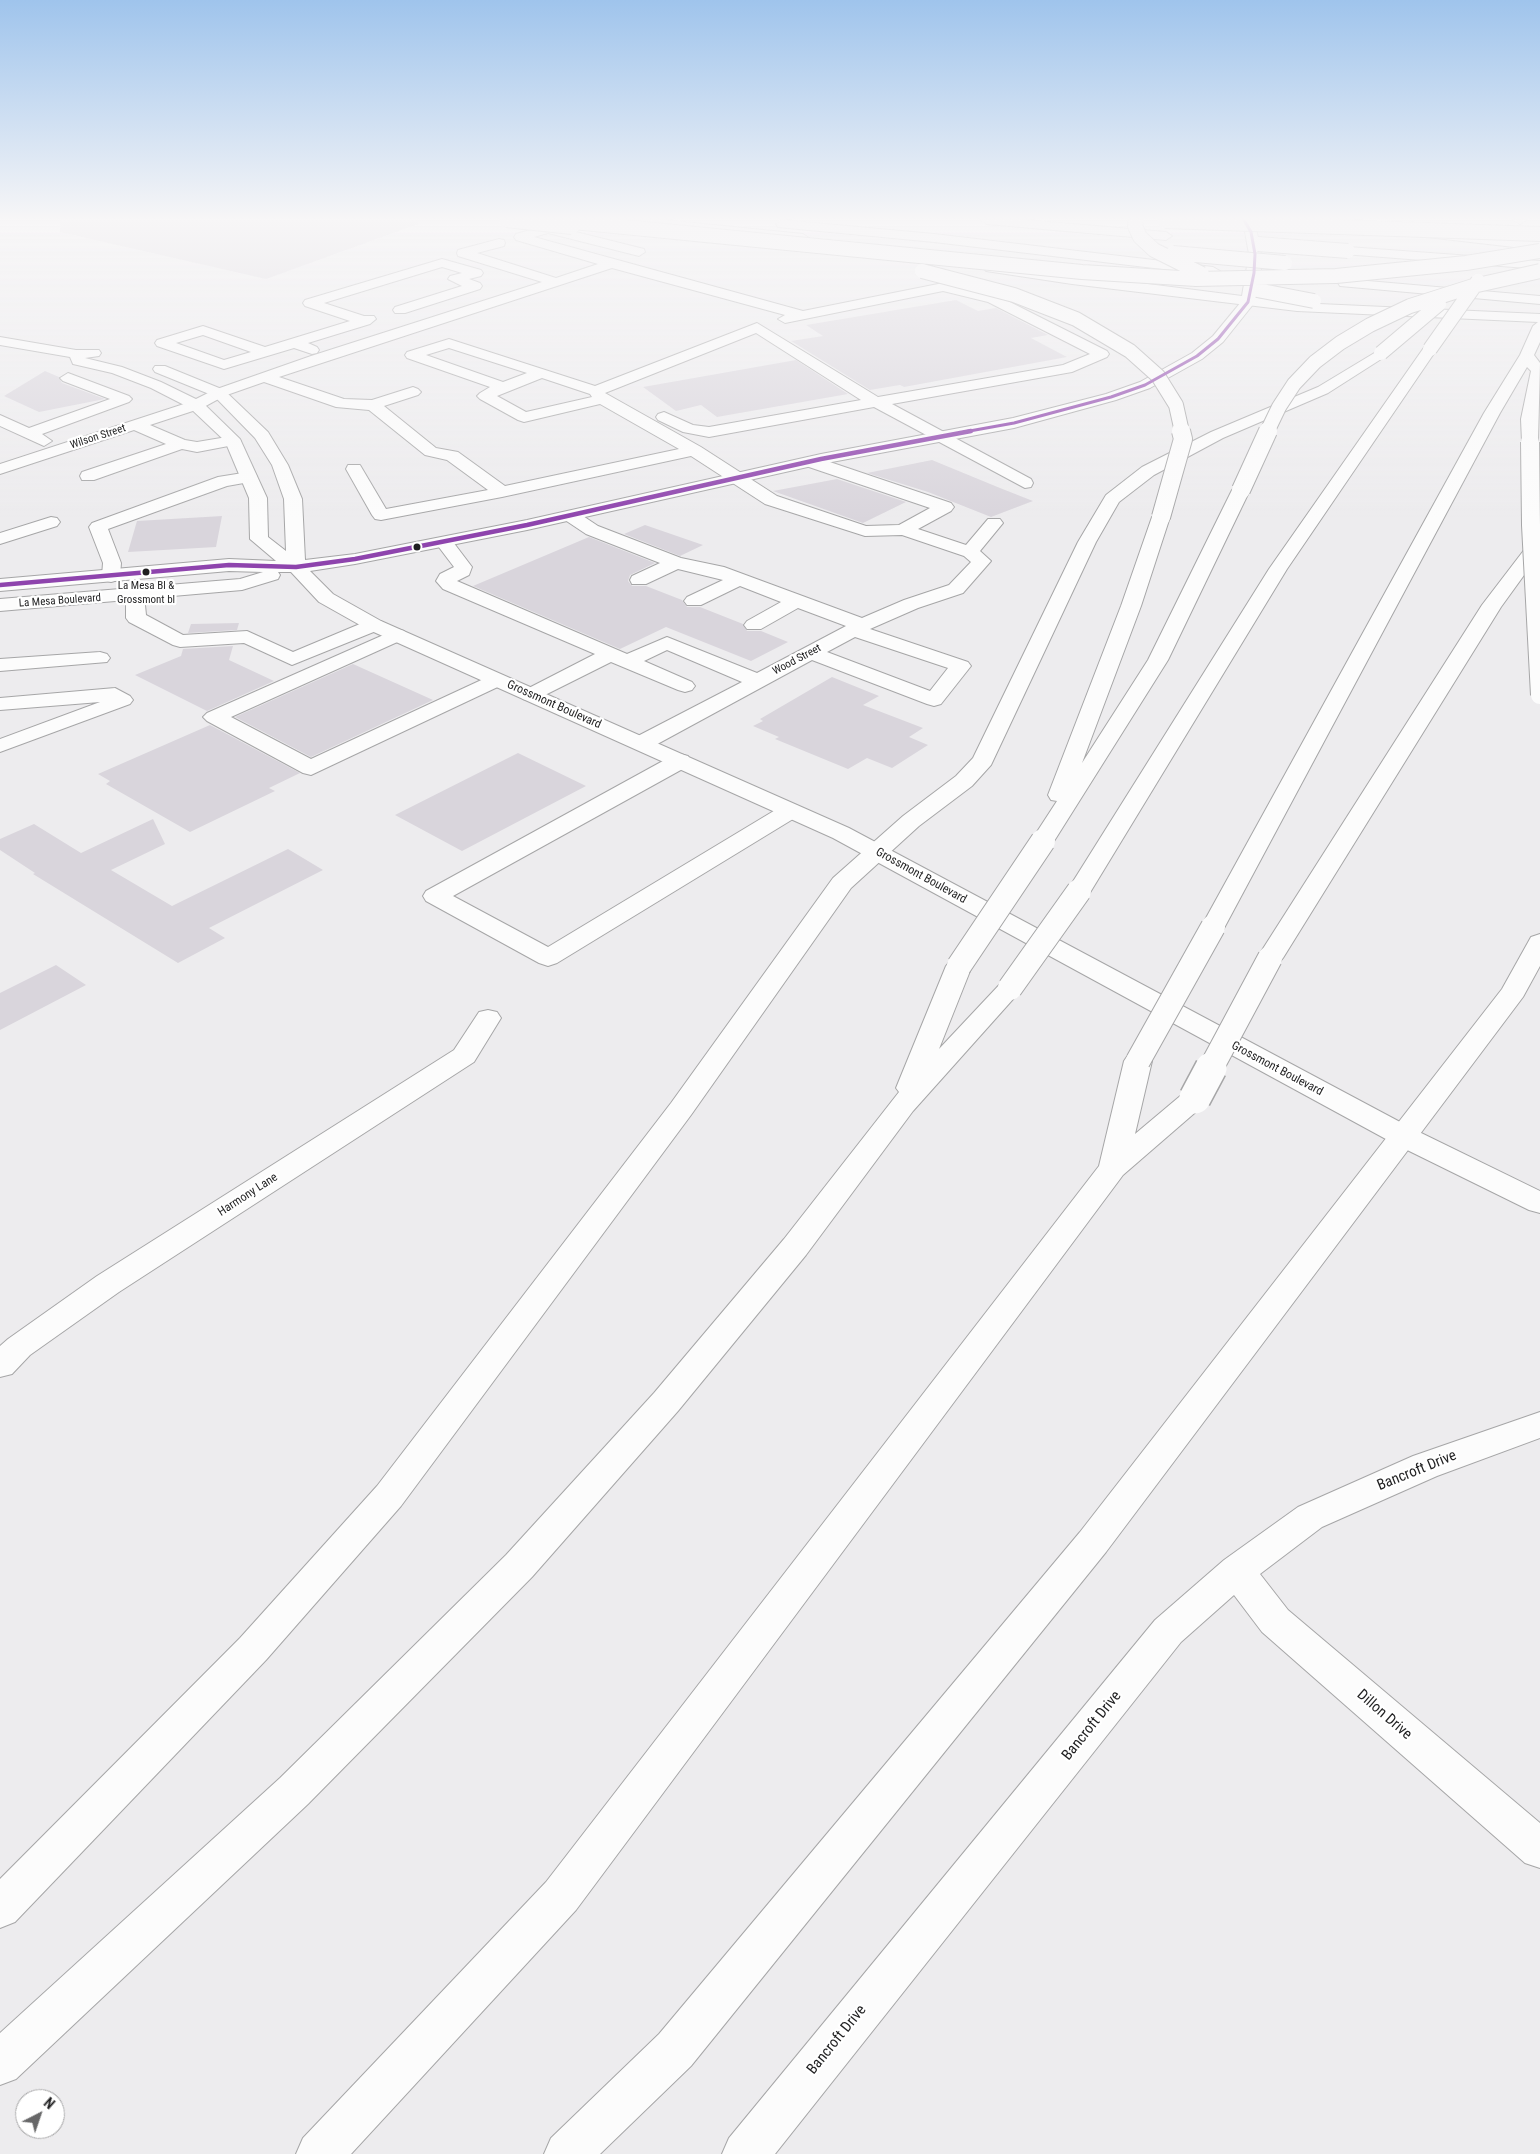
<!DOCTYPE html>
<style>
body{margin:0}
#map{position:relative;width:1540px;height:2154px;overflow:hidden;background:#edecee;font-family:"Roboto Condensed",sans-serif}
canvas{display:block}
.north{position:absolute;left:15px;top:2089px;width:50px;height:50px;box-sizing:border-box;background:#fff;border:1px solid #a5a5a6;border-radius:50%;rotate:41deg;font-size:14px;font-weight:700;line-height:20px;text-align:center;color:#1f1f20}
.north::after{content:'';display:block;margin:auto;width:18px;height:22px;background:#676768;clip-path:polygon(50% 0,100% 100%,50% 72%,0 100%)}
</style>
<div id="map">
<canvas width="1540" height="2154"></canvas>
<div class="north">N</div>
</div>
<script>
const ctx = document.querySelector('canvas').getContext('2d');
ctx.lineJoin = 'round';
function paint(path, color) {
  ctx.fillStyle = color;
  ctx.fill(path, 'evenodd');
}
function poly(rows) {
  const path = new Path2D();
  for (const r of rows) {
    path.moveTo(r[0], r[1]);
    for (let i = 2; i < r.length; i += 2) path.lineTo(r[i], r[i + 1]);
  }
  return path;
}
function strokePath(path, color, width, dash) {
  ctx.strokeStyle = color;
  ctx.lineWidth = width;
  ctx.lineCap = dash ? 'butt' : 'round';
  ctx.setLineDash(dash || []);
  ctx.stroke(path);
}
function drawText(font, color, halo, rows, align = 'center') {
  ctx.font = font + ' "Roboto Condensed",sans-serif';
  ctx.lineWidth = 4.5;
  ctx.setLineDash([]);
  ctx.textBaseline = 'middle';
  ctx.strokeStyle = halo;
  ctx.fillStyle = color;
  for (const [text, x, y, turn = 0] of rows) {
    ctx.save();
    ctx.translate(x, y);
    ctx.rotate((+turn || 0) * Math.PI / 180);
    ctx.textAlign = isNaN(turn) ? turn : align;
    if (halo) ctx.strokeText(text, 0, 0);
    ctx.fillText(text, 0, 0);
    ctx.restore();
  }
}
const building = poly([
 [61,220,418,220,418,224,266,279,60,232],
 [956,300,978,311,996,308,1048,335,1031,338,1067,357,904,387,900,385,870,390,791,341,823,336,806,325],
 [796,360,848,394,717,417,701,405,676,411,643,387],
 [45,371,59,377,62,383,105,399,39,412,4,396],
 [932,460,1000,488,1033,501,991,517,928,492,867,473],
 [837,479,906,502,863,523,773,491],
 [222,516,216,547,128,552,137,521],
 [645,525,703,545,680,556,624,534],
 [589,537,655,563,630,575,628,581,632,586,646,586,682,600,687,607,700,607,743,624,747,631,761,631,788,642,751,661,666,627,620,649,473,586],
 [239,623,237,630,188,633,191,624],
 [233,646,229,660,274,681,207,711,135,675,181,656,183,649],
 [353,664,433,700,311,757,235,717],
 [832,677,879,696,863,705,923,728,909,737,928,745,892,768,867,758,848,769,775,739,779,737,753,726,763,721,760,719],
 [210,725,300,773,269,788,275,791,190,832,106,784,110,781,98,774],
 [518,753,586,786,462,851,395,815],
 [153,819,165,844,111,870,172,906,288,849,323,870,209,928,225,938,178,963,33,874,35,873,0,850,0,839,34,824,81,853],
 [56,965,86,985,0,1030,0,993]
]);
const minor = poly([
 [548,225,644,249,645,252,639,256,548,233,534,237,803,311,943,283,998,296,1107,351,1109,354,1107,357,1072,372,892,404,1031,479,1033,483,1031,487,1025,488,874,407,709,437,683,432,658,420,656,417,658,414,664,412,693,425,709,427,861,400,756,333,605,393,701,447,777,496,866,526,899,525,930,508,806,466,804,462,806,458,818,458,951,503,954,507,951,511,918,529,966,545,988,519,1000,519,1003,523,980,551,991,561,963,593,918,608,870,629,968,662,971,666,941,704,934,706,927,704,812,660,650,748,642,749,634,748,631,743,634,738,742,682,667,650,644,661,692,682,695,686,692,690,685,692,678,690,611,662,537,699,530,701,523,699,520,695,523,691,595,654,443,589,436,581,440,574,454,567,435,542,438,538,450,538,472,567,469,575,457,581,627,654,667,637,757,673,846,626,798,608,761,629,747,629,744,625,747,621,781,602,740,586,701,605,687,605,684,601,687,597,723,580,678,569,646,584,632,584,630,580,632,576,660,563,586,534,565,520,562,516,565,512,577,512,598,526,681,558,724,567,862,618,904,600,949,585,971,562,964,556,902,535,865,536,765,504,691,456,502,497,381,520,375,519,372,515,346,469,348,465,360,465,386,509,488,490,447,460,425,455,369,410,336,407,264,382,224,396,202,408,150,425,185,440,197,442,233,436,241,441,239,444,197,452,182,449,94,480,82,480,80,476,82,472,166,444,134,430,0,474,0,464,190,402,214,390,311,356,542,282,458,256,457,253,458,250,499,239,504,240,505,243,504,246,477,253,556,278,598,264,516,240,514,237,516,234,548,225],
 [612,268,785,315,778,319,785,323,943,291,988,302,1090,354,1063,365,878,397,757,323,595,386,449,339,407,352,405,355,407,358,490,387,480,393,477,396,480,399,518,420,524,422,600,404,679,449,505,486,458,452,436,448,384,406,418,395,421,392,418,389,413,387,372,400,344,399,279,377,612,268],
 [449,348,527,373,503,382,426,355,449,348],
 [542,378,590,394,592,397,526,412,497,396,542,378],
 [855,637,948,668,930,691,827,652,855,637],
 [442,259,481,270,483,273,481,276,469,279,480,283,482,286,480,289,405,313,395,313,393,310,395,307,462,286,448,279,450,276,462,273,442,267,324,303,364,316,374,316,376,319,370,324,308,343,317,347,319,350,317,353,312,354,294,348,224,369,157,346,155,343,157,340,203,326,265,347,350,321,305,306,303,303,305,300,442,259],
 [203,335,251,352,224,360,176,343,203,335],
 [68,373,129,396,132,399,129,402,42,434,52,441,44,446,0,426,0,415,29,428,110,399,63,381,60,378,68,373],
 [249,472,255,473,257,477,255,481,227,486,108,529,121,563,120,576,118,580,111,582,104,580,102,576,103,563,89,527,92,523,218,477,249,472],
 [51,517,57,518,60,522,57,526,0,544,0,533,51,517],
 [135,589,142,591,144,595,146,615,183,635,247,631,293,652,367,621,381,621,384,625,381,629,292,665,244,643,180,647,173,645,129,622,126,618,126,595,128,591,135,589],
 [397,629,404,631,407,635,404,639,231,717,311,759,490,676,497,674,504,676,507,680,504,684,311,775,303,773,207,721,203,717,207,713,397,629],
 [100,652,107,654,110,658,107,662,0,671,0,659,100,652],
 [115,688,130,696,133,700,130,704,0,752,0,739,100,702,0,710,0,698,115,688],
 [680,754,688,756,691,761,688,766,453,896,548,947,782,806,790,804,798,806,801,811,798,816,557,963,548,966,539,963,426,901,423,896,426,891,672,756,680,754],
 [488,1010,497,1012,501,1018,474,1062,119,1292,30,1355,12,1374,0,1377,0,1346,8,1339,97,1276,454,1050,479,1012,488,1010],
 [1540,1412,1540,1438,1437,1476,1322,1527,1260,1574,1288,1610,1540,1823,1540,1868,1525,1863,1262,1632,1234,1595,1181,1642,775,2154,722,2154,729,2138,1155,1620,1224,1560,1298,1507,1413,1456,1540,1412]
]);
const major = poly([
 [1238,220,1250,220,1257,232,1261,254,1261,273,1255,302,1223,342,1202,359,1150,388,1116,400,1014,428,821,464,527,530,355,564,310,571,333,594,381,621,849,828,1415,1130,1540,1191,1540,1213,1529,1210,1395,1144,833,838,367,629,319,602,291,572,278,572,280,575,278,579,242,590,0,611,0,599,240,579,263,572,229,571,0,591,0,579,229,559,276,561,250,539,249,498,225,441,190,408,151,388,112,373,73,364,70,357,0,345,0,337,76,350,99,350,101,353,99,356,85,358,122,367,161,382,202,402,240,439,267,498,268,537,286,551,284,499,272,465,255,438,214,396,155,372,153,369,155,366,165,366,224,390,268,432,288,465,302,499,305,560,355,554,527,520,821,454,1013,418,1106,394,1140,382,1192,353,1213,336,1241,302,1249,254,1245,232,1238,220]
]);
const highway = poly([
 [625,220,664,220,803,234,809,238,803,242,631,224,625,220],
 [782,220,934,234,1213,267,1220,271,1213,275,934,242,778,227,776,224,782,220],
 [981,220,1025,220,1166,232,1172,236,1166,240,987,224,981,220],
 [1513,220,1526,220,1520,224,1513,220],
 [1422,229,1540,242,1540,250,1418,236,1416,233,1422,229],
 [1348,247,1540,261,1540,269,1343,254,1342,251,1348,247],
 [991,264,1297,303,1540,314,1540,342,1534,355,1540,363,1538,442,1530,447,1522,442,1521,419,1531,371,1527,367,1500,413,1222,932,1213,934,1204,932,1201,927,1484,413,1520,355,1533,326,1538,322,1297,311,1072,284,986,271,984,268,986,265,991,264],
 [1345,279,1540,296,1540,304,1340,286,1338,283,1340,280,1345,279],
 [1430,345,1437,349,1287,569,1091,891,1088,896,1079,898,1070,896,1067,891,1269,569,1425,346,1430,345],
 [1381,349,1386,350,1388,353,1386,356,1328,393,1223,438,1154,475,1119,502,1096,542,991,765,972,786,919,826,851,888,691,1115,401,1506,266,1660,15,1922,0,1928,0,1879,240,1638,377,1486,671,1103,833,878,903,816,956,776,973,758,1078,542,1106,495,1142,467,1211,432,1318,387,1381,349],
 [1241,485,1247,486,1250,490,1168,660,1051,846,1043,848,1035,846,1031,841,1057,801,1051,800,1048,795,1121,606,1152,517,1155,513,1161,512,1167,513,1170,517,1141,606,1082,763,1148,660,1232,490,1235,486,1241,485],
 [1540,536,1540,553,1501,607,1283,958,1279,963,1270,966,1261,963,1257,958,1482,605,1534,537,1540,536],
 [1540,934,1540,966,1523,997,1106,1552,691,2066,600,2154,544,2154,551,2138,659,2034,1080,1532,1502,989,1531,937,1540,934],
 [959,958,968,961,972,966,939,1049,1001,983,1010,980,1019,983,1023,988,913,1111,806,1255,678,1411,532,1577,308,1804,16,2079,0,2085,0,2033,280,1778,506,1555,654,1393,784,1239,899,1092,896,1088,946,966,950,961,959,958],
 [1138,1053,1148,1055,1152,1061,1135,1134,1185,1092,1195,1089,1205,1092,1209,1098,1205,1104,1123,1175,576,1910,351,2154,296,2154,303,2138,546,1882,1099,1166,1124,1061,1128,1055,1138,1053]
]);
const highwayBridgeFar3 = poly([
 [506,220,572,227],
 [553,220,1082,272,1196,279,1336,276,1466,263,1540,251],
 [1136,220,1135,226,1140,237,1154,250,1202,274],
 [1165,221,1540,234],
 [1258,244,1348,251],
 [1173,253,1285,263],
 [922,271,1014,295,1076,319,1130,351,1158,376,1176,405,1182,432],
 [1257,290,1314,301],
 [1430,349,1478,281],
 [1381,353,1439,304],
 [1267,432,1279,407,1294,384,1315,362,1340,343,1370,325,1410,306,1473,286,1540,271]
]);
const highwayBridgeFar2 = poly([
 [1530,442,1531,525,1540,695],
 [1241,490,1268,431],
 [1161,517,1183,439,1181,431]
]);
const highwayBridgeFar1 = poly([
 [959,966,1043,841],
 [1010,988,1079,891],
 [1138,1061,1213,927],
 [1210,1070,1270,958]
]);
const highwayBridge = poly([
 [1195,1098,1211,1068]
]);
const bus1Far1 = poly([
 [964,432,1014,423,1111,397,1145,385,1197,356,1218,339,1248,302,1254,273,1255,254,1251,232,1244,220]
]);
const bus1 = poly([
 [0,585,229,565,296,567,355,559,527,525,821,459,971,431]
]);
const markers = [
 [417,547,4.5,"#1f1f20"],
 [146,572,4.5,"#1f1f20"]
];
const farStreetnames = [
 ["Wilson Street",98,437,-18],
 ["La Mesa Boulevard",60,601,-4],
 ["Wood Street",797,660,-28]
];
const busNames = [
 ["La Mesa Bl &",146,586],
 ["Grossmont bl",146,600]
];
const streetNames = [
 ["Grossmont Boulevard",554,705,24],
 ["Grossmont Boulevard",921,876,29],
 ["Grossmont Boulevard",1277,1069,28],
 ["Harmony Lane",248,1195,-33]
];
const nearStreetnames = [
 ["Bancroft Drive",1417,1471,-22],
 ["Dillon Drive",1384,1715,41],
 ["Bancroft Drive",1092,1726,-51],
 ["Bancroft Drive",837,2040,-51]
];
paint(building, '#d9d5dc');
strokePath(minor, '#a6a6a7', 2);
strokePath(major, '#a6a6a7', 2);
strokePath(highway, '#a6a6a7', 2);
paint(minor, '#fcfcfc');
paint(major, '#fcfcfc');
paint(highway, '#fcfcfc');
strokePath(highwayBridgeFar3, '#a6a6a7', 16, []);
strokePath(highwayBridgeFar2, '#a6a6a7', 20, []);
strokePath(highwayBridgeFar1, '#a6a6a7', 26, []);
strokePath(highwayBridge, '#a6a6a7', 34, []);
strokePath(highwayBridgeFar3, '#fcfcfc', 14);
strokePath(highwayBridgeFar2, '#fcfcfc', 18);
strokePath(highwayBridgeFar1, '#fcfcfc', 24);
strokePath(highwayBridge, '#fcfcfc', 31);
strokePath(bus1Far1, '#8e44ad', 3);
strokePath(bus1, '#8e44ad', 4.5);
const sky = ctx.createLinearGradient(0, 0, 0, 521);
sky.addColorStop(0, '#9fc4ec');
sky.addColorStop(0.42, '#f7f6f7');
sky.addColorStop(1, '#f7f6f700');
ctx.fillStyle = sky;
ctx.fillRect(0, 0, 1540, 521);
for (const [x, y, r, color] of markers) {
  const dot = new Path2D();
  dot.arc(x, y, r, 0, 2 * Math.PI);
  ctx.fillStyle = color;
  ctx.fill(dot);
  strokePath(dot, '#fff', 2);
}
drawText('11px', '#1f1f20', '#fff', farStreetnames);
drawText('11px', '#1f1f20', '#fff', busNames);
drawText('12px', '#1f1f20', '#fff', streetNames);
drawText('15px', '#1f1f20', '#fff', nearStreetnames);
</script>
